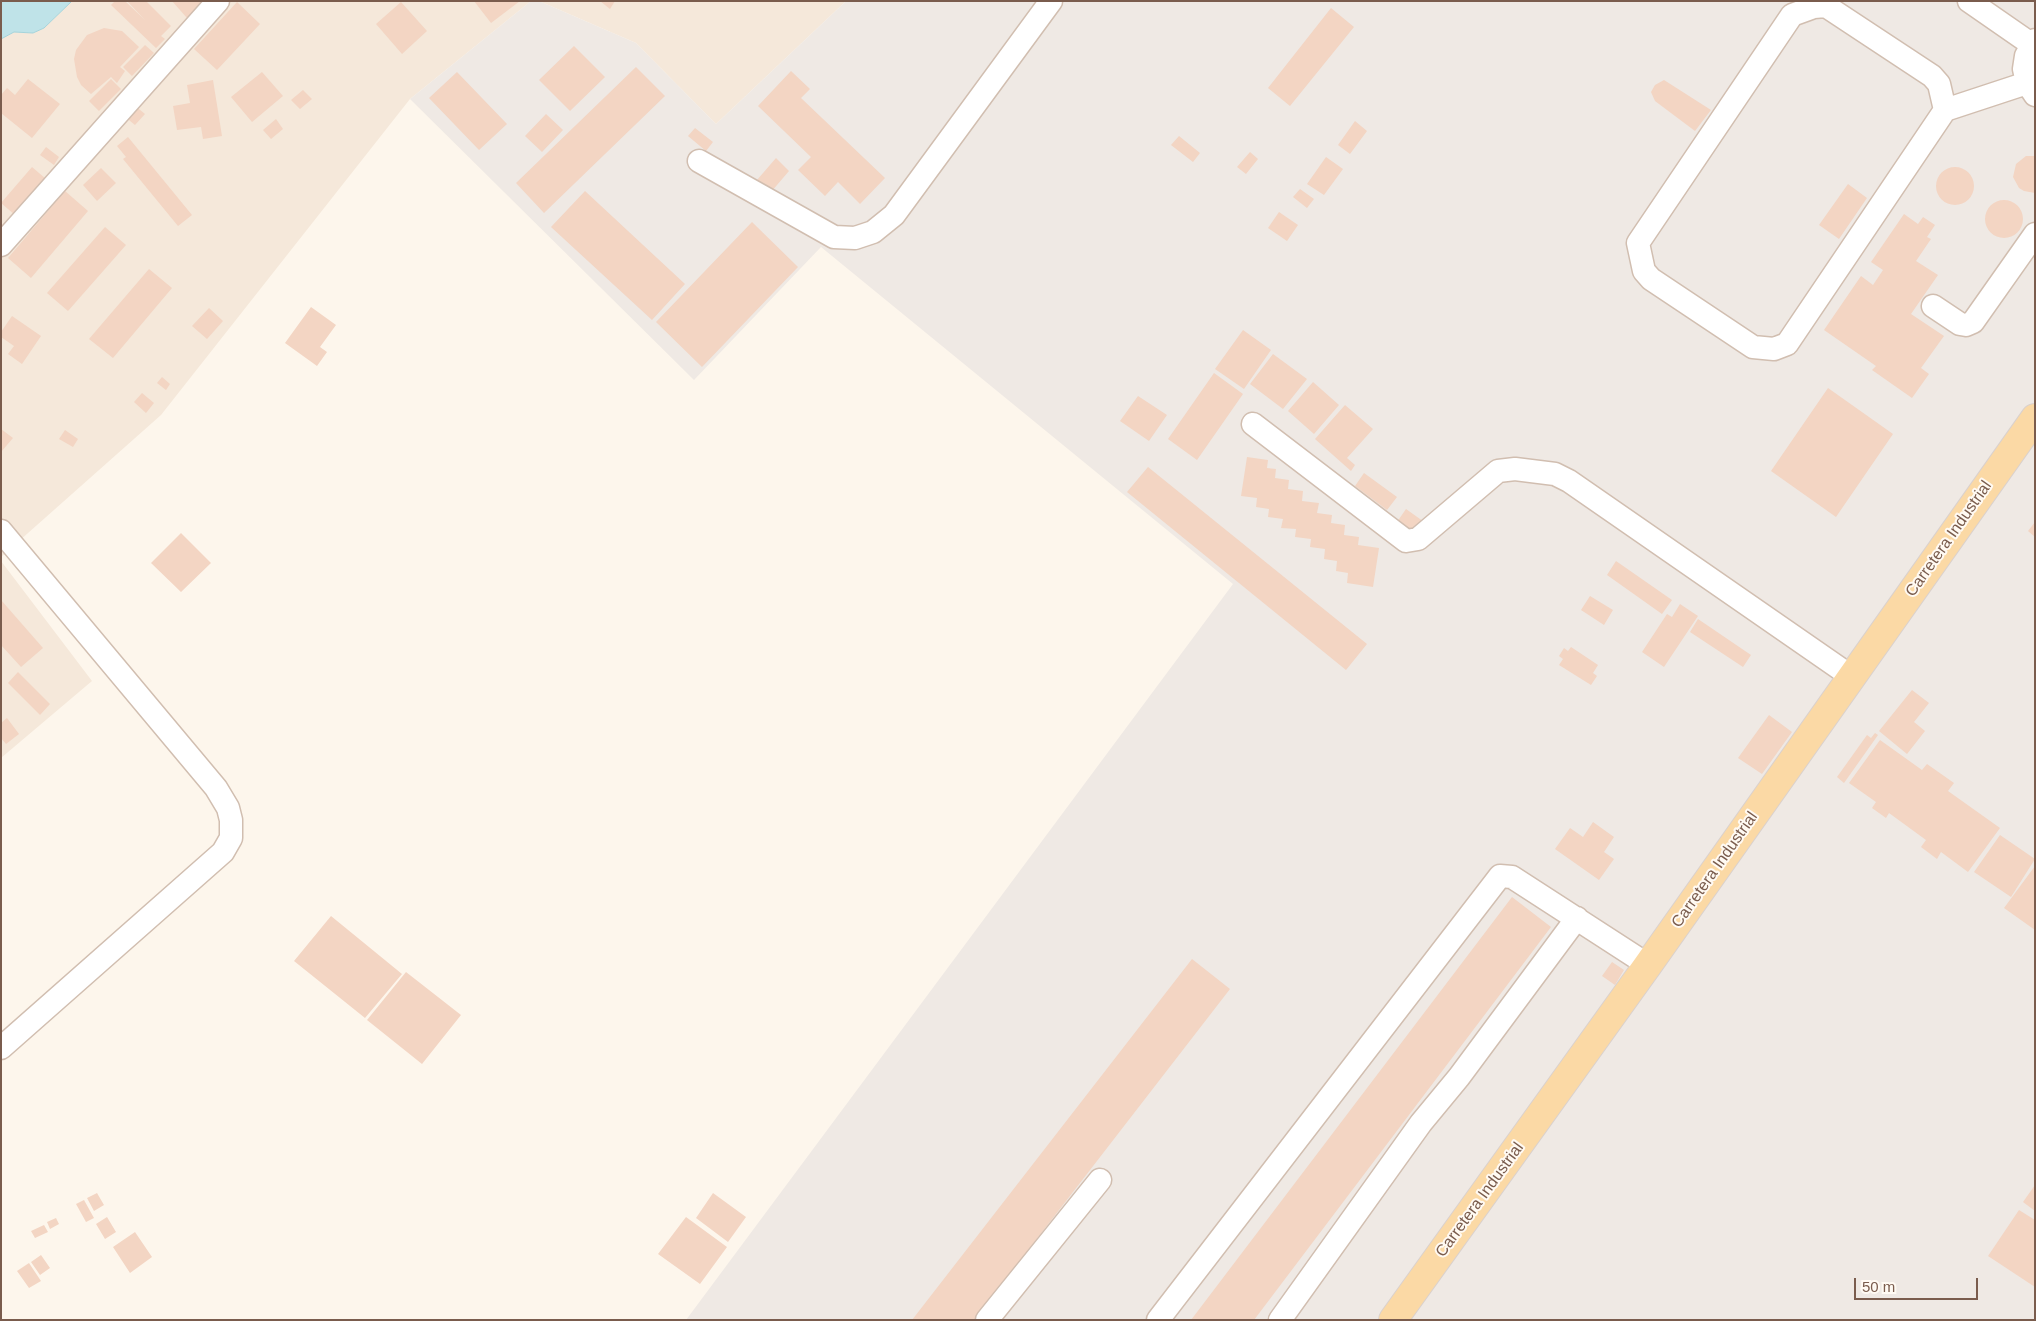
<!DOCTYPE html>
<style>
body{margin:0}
#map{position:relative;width:2036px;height:1321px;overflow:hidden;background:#fdf6ec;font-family:Arial,sans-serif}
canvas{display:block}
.frame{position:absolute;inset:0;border:2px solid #7a5c4d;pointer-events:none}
.scale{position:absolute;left:1854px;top:1278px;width:124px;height:22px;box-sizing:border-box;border:2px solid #7a5c4d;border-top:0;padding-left:6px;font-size:15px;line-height:18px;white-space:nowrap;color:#7a5c4d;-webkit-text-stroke:4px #fffaf3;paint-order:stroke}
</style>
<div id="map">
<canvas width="2036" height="1321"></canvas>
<div class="frame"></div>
<div class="scale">50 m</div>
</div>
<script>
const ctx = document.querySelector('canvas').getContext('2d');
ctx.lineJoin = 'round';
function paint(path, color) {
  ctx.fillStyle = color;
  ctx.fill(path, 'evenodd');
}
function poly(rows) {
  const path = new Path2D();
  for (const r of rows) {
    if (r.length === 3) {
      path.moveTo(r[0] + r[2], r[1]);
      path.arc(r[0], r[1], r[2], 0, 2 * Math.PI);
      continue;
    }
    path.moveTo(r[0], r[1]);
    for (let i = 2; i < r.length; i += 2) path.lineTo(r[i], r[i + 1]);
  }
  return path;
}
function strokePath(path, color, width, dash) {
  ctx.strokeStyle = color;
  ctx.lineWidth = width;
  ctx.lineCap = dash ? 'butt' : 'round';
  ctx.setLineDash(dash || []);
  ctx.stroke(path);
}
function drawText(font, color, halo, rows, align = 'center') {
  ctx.font = font + ' Arial,sans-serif';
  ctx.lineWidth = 4;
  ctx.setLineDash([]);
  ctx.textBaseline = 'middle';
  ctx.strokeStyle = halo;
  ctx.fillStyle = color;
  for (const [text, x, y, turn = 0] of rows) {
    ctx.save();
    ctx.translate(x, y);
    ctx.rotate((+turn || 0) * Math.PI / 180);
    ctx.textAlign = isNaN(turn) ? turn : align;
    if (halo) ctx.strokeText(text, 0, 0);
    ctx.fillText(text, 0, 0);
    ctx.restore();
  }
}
const residential = poly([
 [72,1,531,1,410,99,161,415,1,557,1,39,14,32,33,33,44,28],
 [539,1,846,1,716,124,636,43],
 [1,561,92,681,1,758]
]);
const industrial = poly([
 [531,1,539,1,636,43,716,124,846,1,2035,1,2035,1320,686,1320,1233,584,821,247,694,380,410,99]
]);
const water = poly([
 [1,1,72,1,44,28,33,33,14,32,1,39,1,1]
]);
const building = poly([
 [115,1,125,1,145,20,127,1,146,1,171,26,161,36,165,39,156,48,111,5],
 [172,1,205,1,187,18],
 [474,1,520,1,491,23],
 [600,1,615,1,610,9],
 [237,2,260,24,217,70,194,49],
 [401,2,427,31,402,54,376,24],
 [1331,8,1354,27,1290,106,1268,88],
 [104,28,122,31,139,47,120,67,125,71,117,83,111,77,91,94,81,85,77,77,74,59,76,50,87,35],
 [145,45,154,53,132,76,123,67],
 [574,46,605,77,570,111,539,80],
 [636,67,665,96,544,213,516,183],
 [791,71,810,89,801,98,885,178,860,204,838,182,825,196,798,170,811,157,758,106],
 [262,72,283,96,252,122,231,97],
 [457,72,507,124,479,150,429,98],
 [28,79,60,104,32,138,1,113,1,95,7,88,15,95],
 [111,79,121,89,99,111,89,101],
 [213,80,222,136,203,139,201,127,177,130,173,106,190,103,187,85],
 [1664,80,1711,110,1695,131,1655,101,1651,92,1655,85],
 [303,90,312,99,300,109,291,100],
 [134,105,145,114,135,125,124,116],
 [546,114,563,130,542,152,525,136],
 [276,119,283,129,271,139,263,130],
 [1355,121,1367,131,1350,154,1338,145],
 [695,128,713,142,706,151,688,136],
 [1179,136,1200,153,1193,162,1171,145],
 [128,137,192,215,178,226,123,159,126,157,117,146],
 [46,147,59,157,54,165,40,155],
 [1250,152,1258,159,1246,174,1237,167],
 [2026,156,2035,156,2035,193,2024,191,2019,188,2013,177,2016,164],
 [1326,157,1343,169,1324,195,1307,184],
 [776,158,789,171,771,192,757,180],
 [32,167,46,179,15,215,1,203],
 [1955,186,19],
 [101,168,116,183,97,201,83,185],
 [1848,184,1867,198,1839,239,1819,225],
 [1300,189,1314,199,1307,208,1293,197],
 [65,191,88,211,31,278,8,258],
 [585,191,685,284,652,320,551,227],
 [2004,219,19],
 [1279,212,1298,225,1287,241,1268,228],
 [1904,214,1918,224,1923,217,1935,225,1927,237,1931,239,1916,261,1938,275,1911,314,1944,336,1921,368,1929,374,1912,398,1872,370,1876,366,1824,330,1861,276,1873,285,1883,270,1871,262],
 [752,222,798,267,702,367,656,322],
 [105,227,126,245,68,311,47,293],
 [149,269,172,288,113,358,89,339],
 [311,307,336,325,320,347,327,352,317,366,285,343],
 [209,308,223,321,207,339,192,326],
 [12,316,41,336,22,364,8,354,14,346,1,337,1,332],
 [1243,330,1271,350,1244,389,1215,369],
 [1273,354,1307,379,1283,409,1250,384],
 [1214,373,1243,394,1197,460,1168,439],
 [162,377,170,384,166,390,157,383],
 [1313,382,1339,405,1314,434,1288,411],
 [1828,388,1893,434,1836,517,1771,471],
 [142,393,154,403,146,413,134,402],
 [1138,396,1167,415,1149,441,1120,421],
 [1345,405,1373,429,1347,458,1355,465,1351,471,1315,439],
 [1,429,13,438,1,452],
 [65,430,78,439,73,447,59,439],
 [1247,457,1268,460,1267,468,1276,469,1275,478,1289,480,1288,489,1303,491,1302,501,1319,503,1317,513,1332,515,1331,523,1345,525,1344,535,1359,537,1358,545,1379,548,1373,587,1347,583,1348,573,1336,571,1337,561,1324,559,1325,549,1310,547,1311,539,1295,537,1296,529,1281,528,1283,519,1268,517,1269,509,1256,507,1257,498,1241,496],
 [1148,467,1367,644,1346,670,1127,492],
 [1364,473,1397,497,1387,510,1355,486],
 [1406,509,1427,524,1417,536,1397,522],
 [2035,522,2035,537,2028,531],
 [181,533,211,563,181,592,151,563],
 [1616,561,1672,600,1662,614,1607,575],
 [1590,596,1613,610,1604,625,1581,610],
 [1,600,43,648,21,667,1,645],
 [1680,604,1698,616,1664,667,1642,652,1667,614,1672,617],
 [1698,619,1751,655,1743,667,1690,632],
 [1571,647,1598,665,1593,673,1597,676,1591,685,1559,665,1563,659,1559,656,1564,648,1568,651],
 [18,672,50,704,40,715,8,683],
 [1912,690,1929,703,1914,722,1925,731,1907,754,1879,731],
 [1769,715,1792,732,1762,774,1738,758],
 [7,718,19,734,6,744,1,738,1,723],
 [1875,733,1878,735,1844,783,1837,777,1867,735,1871,738],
 [1880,740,1922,770,1927,764,1954,783,1948,791,2000,828,1968,872,1941,852,1937,859,1921,847,1926,840,1889,813,1886,818,1872,808,1876,802,1849,783],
 [1593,822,1614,837,1604,852,1614,859,1599,880,1555,849,1570,828,1583,837],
 [2000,835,2035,859,2011,897,1974,872],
 [2035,866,2035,930,2004,908],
 [1512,897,1551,927,1254,1320,1191,1320],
 [331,916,402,974,365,1018,294,961],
 [1192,959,1230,989,974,1320,912,1320],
 [1612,962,1624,970,1615,985,1602,976],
 [406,972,461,1015,422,1064,367,1020],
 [2035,1185,2035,1211,2023,1202],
 [97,1193,104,1205,94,1211,87,1198],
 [713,1193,746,1217,728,1242,696,1218],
 [84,1200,94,1218,86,1222,76,1204],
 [2019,1210,2035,1220,2035,1287,1988,1256],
 [107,1217,116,1232,105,1239,96,1224],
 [686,1217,727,1247,700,1284,658,1254],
 [56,1218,59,1224,50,1229,47,1222],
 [44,1225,48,1232,35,1238,31,1231],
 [135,1232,152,1257,130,1273,113,1247],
 [41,1255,50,1268,40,1275,31,1262],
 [29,1263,41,1281,29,1288,17,1271]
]);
const minor = poly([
 [1969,1,2031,44],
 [2035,40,2026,56,2024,69,2027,83,2035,95],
 [1945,110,1939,84,1932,76,1826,6,1814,7,1792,15,1638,243,1644,271,1651,279,1753,347,1774,349,1787,344,1945,110,2027,83],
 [699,161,834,237,855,238,873,232,894,215,1051,1],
 [1,245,218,1],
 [1933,306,1960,324,1966,325,1973,322,2035,234],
 [1253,424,1406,541,1418,539,1498,471,1515,469,1555,474,1569,481,1852,677],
 [1,531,216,788,228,808,231,820,231,838,223,852,1,1048],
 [987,1320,1100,1180],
 [1158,1320,1500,876,1512,877,1648,965],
 [1280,1320,1421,1123,1459,1077,1577,918]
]);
const major = poly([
 [1393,1320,1648,965,2035,418]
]);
const streetNames = [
 ["Carretera Industrial",1949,539,-55],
 ["Carretera Industrial",1715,870,-55],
 ["Carretera Industrial",1480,1200,-54]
];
paint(residential, '#f5e8da');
paint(industrial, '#efe9e4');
paint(water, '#bfe3e8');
strokePath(water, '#a5d3da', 1);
paint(building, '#f3d5c3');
strokePath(minor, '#d1beb0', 25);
strokePath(major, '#dad1cd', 30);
strokePath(minor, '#fff', 22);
strokePath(major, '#fbd9a5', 28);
drawText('16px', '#7a5c4d', '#fffaf3', streetNames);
</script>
